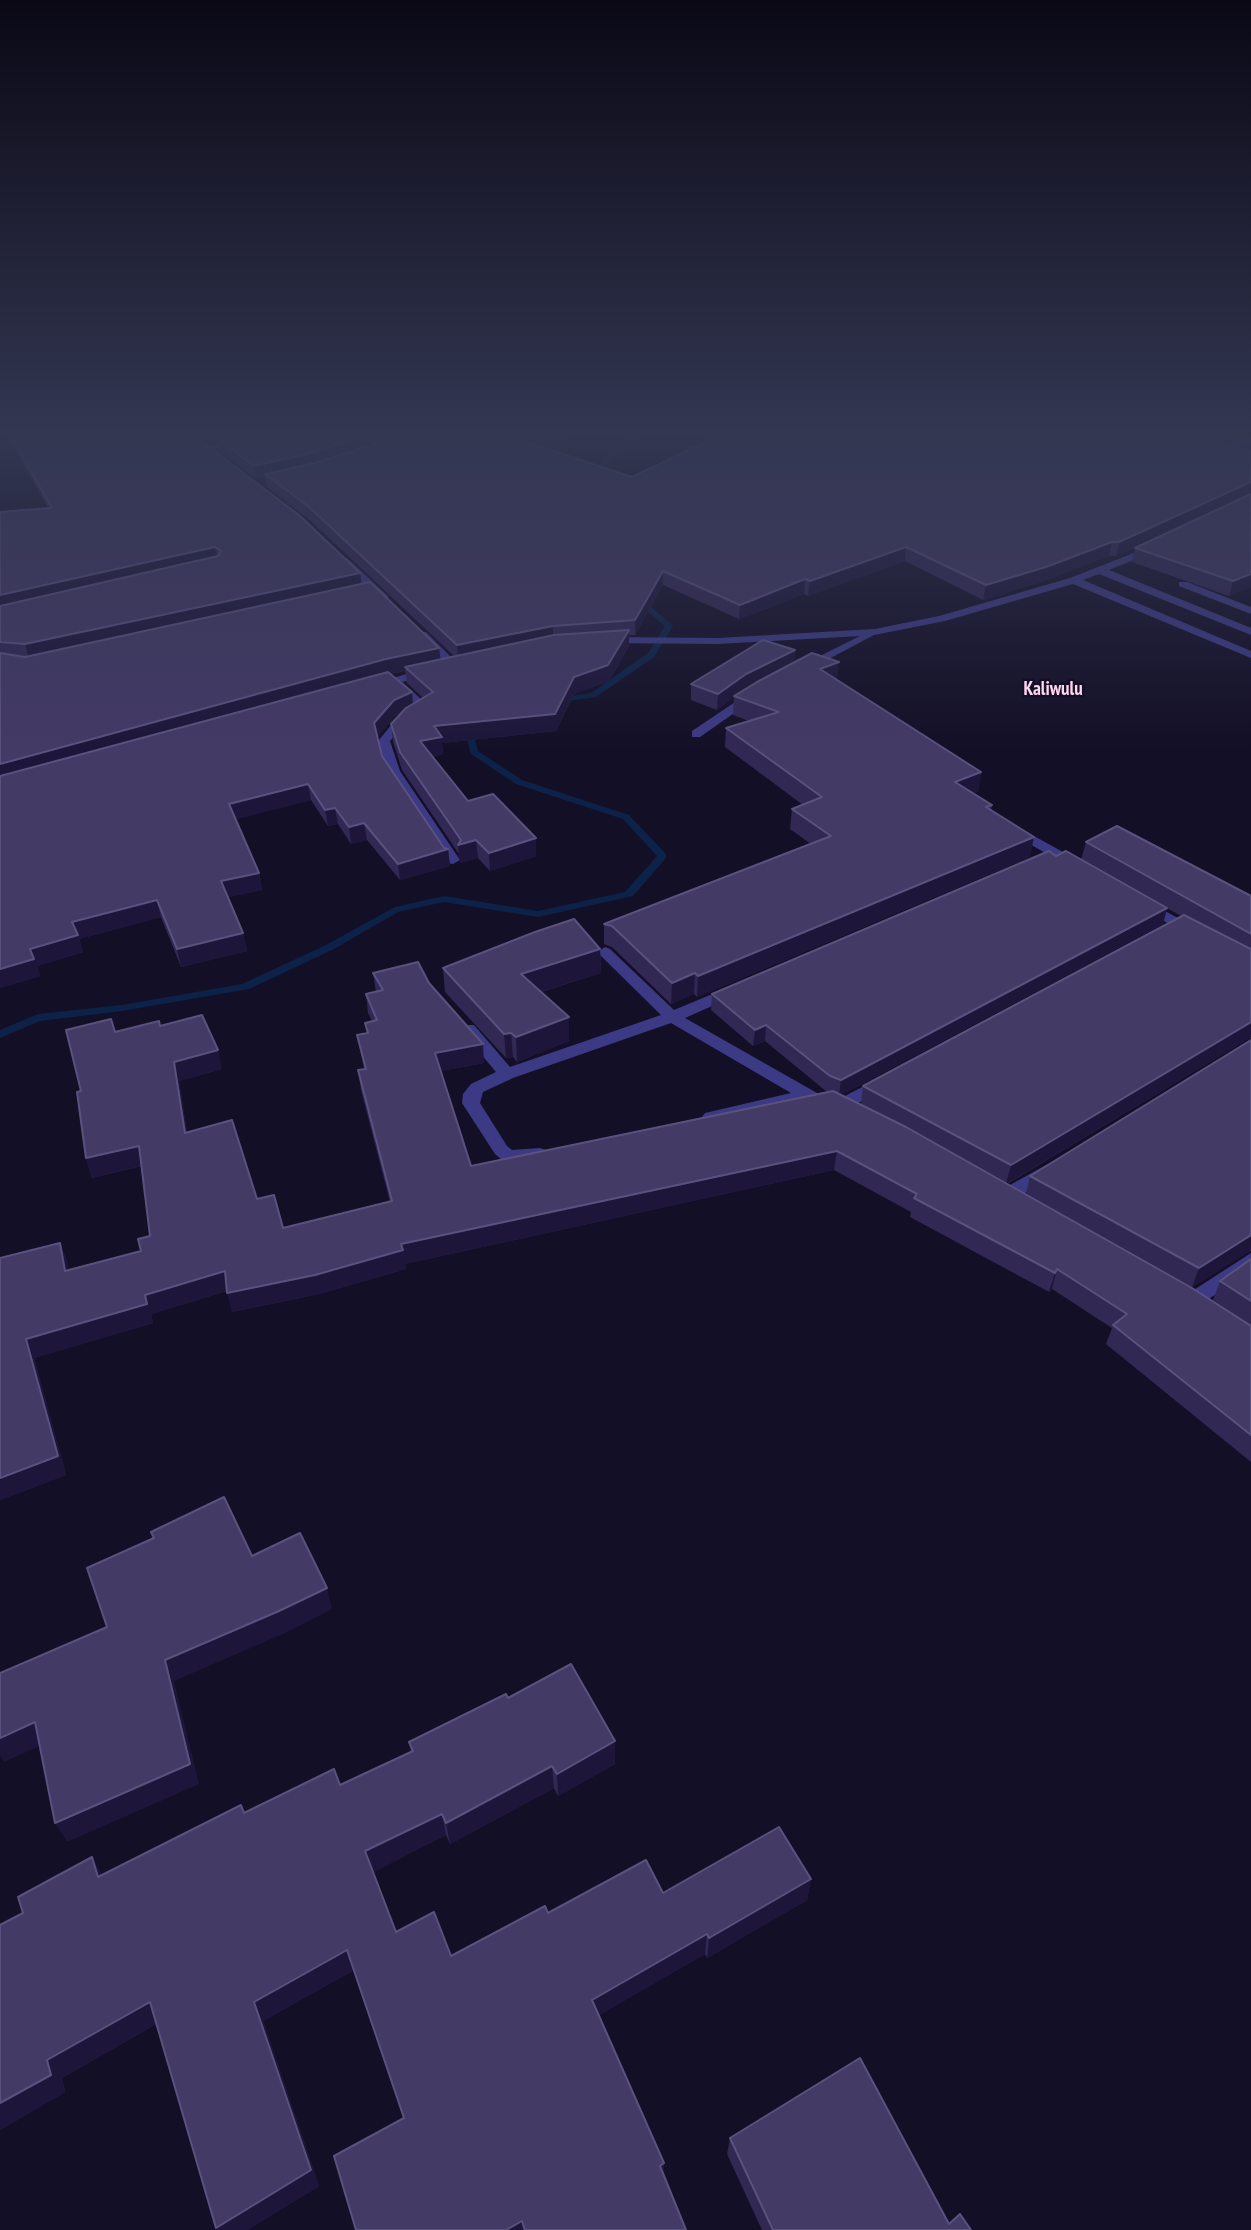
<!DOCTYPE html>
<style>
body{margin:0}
canvas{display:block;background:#130f26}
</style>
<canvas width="1251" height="2230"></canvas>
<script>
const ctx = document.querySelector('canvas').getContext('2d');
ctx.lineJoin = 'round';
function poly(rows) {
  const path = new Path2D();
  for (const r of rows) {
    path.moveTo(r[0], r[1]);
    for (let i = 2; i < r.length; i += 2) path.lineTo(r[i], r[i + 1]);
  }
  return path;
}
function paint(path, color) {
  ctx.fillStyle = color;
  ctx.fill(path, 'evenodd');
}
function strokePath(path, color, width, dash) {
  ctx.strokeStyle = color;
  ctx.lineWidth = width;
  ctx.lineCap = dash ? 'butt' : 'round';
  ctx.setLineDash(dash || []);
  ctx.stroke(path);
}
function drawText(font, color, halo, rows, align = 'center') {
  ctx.font = font + ' "PT Sans Narrow",sans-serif';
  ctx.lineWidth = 5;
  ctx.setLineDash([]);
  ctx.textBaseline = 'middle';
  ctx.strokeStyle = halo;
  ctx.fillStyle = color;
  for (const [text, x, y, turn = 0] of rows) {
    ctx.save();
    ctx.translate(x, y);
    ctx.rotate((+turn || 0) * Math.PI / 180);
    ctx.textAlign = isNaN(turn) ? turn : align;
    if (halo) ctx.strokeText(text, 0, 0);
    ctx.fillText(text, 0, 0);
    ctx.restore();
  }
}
const stream = poly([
 [629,437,635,437,624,450,608,461,597,481,593,481,603,459,620,448,629,437],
 [634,597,640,597,673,626,654,657,596,697,552,703,552,699,591,693,648,653,665,626,634,601,634,597],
 [474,723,478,726,473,732,478,751,522,780,629,815,666,854,666,858,633,896,538,917,444,902,398,912,334,949,249,989,122,1011,40,1021,0,1038,0,1030,38,1014,122,1005,242,984,326,945,395,907,444,896,538,911,625,892,657,856,623,819,516,784,471,754,465,732,474,723]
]);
const service = poly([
 [1179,582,1187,582,1251,607,1251,614,1179,586,1179,582]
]);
const minor = poly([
 [246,437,262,437,203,452,199,449,246,437],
 [365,437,376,437,382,446,376,454,358,458,358,454,373,446,365,437],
 [1154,545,1159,548,1158,550,1109,570,1251,628,1251,635,1099,574,1083,580,1251,651,1251,658,1073,584,945,621,874,635,806,671,800,667,802,665,860,636,718,644,607,643,601,640,607,637,718,638,875,629,939,616,1070,578,1154,545],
 [339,558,347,558,388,596,388,600,380,600,339,562,339,558],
 [418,632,426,632,458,664,458,668,450,668,418,636,418,632],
 [428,668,432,669,432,675,402,682,432,709,406,723,390,741,400,771,460,860,453,864,448,863,386,771,378,741,398,717,418,708,391,685,374,689,368,685,428,668],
 [753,690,757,691,757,697,700,737,692,737,692,731,753,690],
 [1014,825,1083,863,1085,866,1083,869,1073,869,1009,832,1007,829,1014,825],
 [1145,900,1198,929,1201,932,1193,937,1188,935,1140,907,1138,904,1140,901,1145,900],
 [605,947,610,949,674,1010,727,988,739,988,741,991,739,994,685,1018,817,1093,820,1097,817,1101,805,1101,711,1123,705,1121,702,1117,705,1113,791,1093,671,1023,513,1078,483,1092,480,1103,507,1146,512,1150,540,1148,546,1150,549,1154,546,1158,540,1160,502,1160,495,1154,462,1103,463,1094,471,1084,496,1072,460,1029,462,1025,474,1025,510,1067,661,1015,600,955,597,952,605,947],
 [884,1076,893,1082,890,1086,847,1109,835,1109,832,1105,835,1101,884,1076],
 [1048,1164,1054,1166,1057,1170,1054,1174,1013,1201,999,1201,997,1196,999,1191,1048,1164],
 [1251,1253,1251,1270,1200,1305,1193,1308,1186,1305,1183,1300,1186,1295,1251,1253]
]);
const wall = poly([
 [7,437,193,437,360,573,361,584,439,648,440,659,454,656,311,521,267,487,265,477,256,479,219,450,217,440,209,442,202,437,367,437,368,446,375,444,380,438,379,437,569,437,542,447,632,477,715,438,713,437,1251,437,1251,494,1116,556,1109,556,1044,581,983,600,905,561,808,596,804,594,739,619,663,585,635,635,629,635,629,646,609,681,574,694,556,731,442,743,443,754,432,757,468,801,536,856,490,871,478,858,460,863,459,854,402,770,393,742,391,724,402,713,396,715,377,738,382,756,444,848,448,849,450,866,400,880,367,840,351,844,338,824,328,826,311,800,236,819,259,873,262,890,228,897,243,933,247,951,181,967,161,917,79,939,83,952,37,966,40,976,0,988,0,512,48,508],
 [405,671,407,683,423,698,413,704,412,692,390,674],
 [1251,494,1251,587,1229,596,1132,562,1135,548],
 [795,650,794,662,837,680,981,772,978,792,973,793,992,805,991,810,1030,857,697,997,694,994,671,1004,612,947,604,944,604,924,811,844,790,829,792,809,803,805,725,747,726,728,749,721,733,715,734,697,717,710,691,700,691,684],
 [1086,842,1251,896,1251,1038,1250,1038,1007,1184,1026,1194,1030,1176,1251,1040,1251,1251,1250,1251,1192,1287,1139,1258,1244,1321,1213,1300,1220,1281,1251,1259,1251,1462,1106,1344,1112,1328,1052,1289,1049,1292,910,1217,911,1212,834,1170,405,1264,406,1269,319,1294,232,1312,227,1291,151,1314,153,1323,34,1358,66,1475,0,1500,0,1258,60,1243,67,1262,68,1270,141,1251,150,1236,142,1166,92,1178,86,1158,81,1091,115,1032,160,1026,222,1069,179,1081,187,1132,257,1199,283,1228,390,1202,361,1090,358,1070,364,1069,357,1035,367,1033,365,1023,372,1021,368,1013,366,994,376,992,373,973,429,983,484,1063,441,1071,471,1166,827,1092,765,1041,753,1046,711,1010,712,994,1056,856,1081,860],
 [1167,908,1181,916,863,1086,861,1105,841,1095,1163,924],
 [600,949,601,973,541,992,569,1017,569,1041,517,1062,513,1057,506,1058,445,992,443,968],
 [508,1698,615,1741,615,1764,558,1796,554,1788,450,1844,446,1835,373,1872,396,1932,451,1956,548,1913,663,1893,811,1879,807,1900,707,1958,705,1954,599,2015,664,2163,663,2175,686,2230,356,2230,404,2118,354,1970,263,2021,319,2186,247,2230,217,2230,216,2228,156,2024,62,2078,65,2092,0,2130,23,1913,102,1875,244,1813,340,1785,411,1752,409,1742],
 [730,2138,949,2224,971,2230,762,2230,727,2154]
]);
const shadedWall = poly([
 [208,437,233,437,217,438,217,440,209,442],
 [360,437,367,437,368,448,268,476,265,474,265,477,256,479,254,466],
 [534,437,569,437,524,454,523,441],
 [1251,482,1251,494,1116,556,1119,542],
 [1112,542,1109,556,1044,581,983,600,986,585],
 [215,547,217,561,0,610,0,595],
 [906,547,905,561,808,596,810,581],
 [663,571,663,585,635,635,635,620],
 [360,573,362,587,29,659,25,644],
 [1251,574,1251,587,1229,596,1233,581],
 [805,579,804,594,739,619,740,605],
 [553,626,553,640,458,660,457,645],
 [629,630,629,646,609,681,574,694,556,731,442,743,443,754,422,759,420,741,434,726,574,677],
 [439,648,441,663,405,667,405,671,387,674,0,781,0,764,386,659],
 [795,650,794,666,745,690,717,710,718,694,746,674],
 [839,662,837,680,820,669],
 [412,692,413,707,396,715,376,739,374,723,394,700],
 [981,772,978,792,952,802,955,782],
 [308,784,311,800,233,820,229,804],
 [335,808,338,824,328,826,325,810],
 [364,823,367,840,351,844,349,827],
 [1034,837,1030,857,697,997,698,976],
 [536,838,536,856,490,871,489,853],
 [476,840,478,858,460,863,458,845],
 [448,849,450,866,400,880,398,864],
 [259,873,262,890,225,898,221,881],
 [157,900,161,917,79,939,83,952,37,966,40,976,0,988,0,969,72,922],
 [1167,908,1163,924,839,1096,841,1080],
 [243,933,247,951,181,967,177,949],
 [600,949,601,973,523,997,521,974],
 [695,973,694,994,671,1004,672,983],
 [569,1017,569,1041,517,1062,516,1037],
 [1251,1022,1251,1034,1250,1038,1006,1184,1011,1165],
 [766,1025,765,1041,753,1046,755,1030],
 [511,1033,513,1057,506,1058,504,1034],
 [483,1044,484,1063,437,1072,435,1053],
 [218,1050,222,1069,179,1081,190,1152,185,1133,174,1062],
 [139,1146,145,1165,92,1178,86,1158],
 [837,1151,834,1170,405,1264,406,1269,319,1294,232,1312,227,1293,401,1244],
 [1251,1235,1251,1247,1250,1251,1192,1287,1199,1268],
 [60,1243,67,1262,72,1290,65,1271],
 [1057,1269,1052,1289,1049,1292,1055,1273],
 [225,1271,230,1290,151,1314,153,1323,34,1358,66,1475,0,1500,0,1478,26,1339,145,1295],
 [327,1588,332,1609,285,1633,174,1681,199,1784,67,1842,55,1823,165,1660],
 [35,1722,46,1743,4,1762,0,1755,0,1738],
 [615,1741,615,1764,558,1796,557,1774],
 [552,1766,554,1788,450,1844,446,1823],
 [442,1814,446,1835,371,1873,365,1851],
 [92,1857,104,1878,98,1877],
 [811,1879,807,1900,707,1958,709,1938],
 [707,1934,705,1954,593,2019,592,2000],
 [347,1950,354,1970,263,2021,319,2186,247,2230,217,2230,216,2228,254,2002],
 [150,2002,161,2021,62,2078,65,2092,0,2130,0,2103,47,2060],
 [664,2163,663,2179,660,2166],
 [522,2221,523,2230,506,2230]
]);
const building = poly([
 [11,437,193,437,196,440,201,441,299,515,360,573,25,644,0,642,0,606,218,556,221,551,215,547,0,595,0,512,52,508,11,437],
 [219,437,360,437,308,454,254,466,217,438,219,437],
 [381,437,534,437,523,441,632,477,716,437,1195,437,1251,452,1251,482,1119,542,1112,542,1046,567,986,585,906,547,810,581,805,579,740,605,663,571,635,620,553,626,457,645,309,507,265,474,315,463,375,444,381,437],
 [1233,437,1251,437,1251,442,1233,437],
 [1251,494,1251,574,1233,581,1135,548,1251,494],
 [370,582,439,648,386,659,0,764,0,653,25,657,370,582],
 [629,630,608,665,574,677,555,714,434,726,442,737,420,741,468,801,493,794,536,838,489,853,476,840,458,845,461,840,400,752,391,724,406,708,433,692,405,667,554,635,629,630],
 [763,640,795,650,746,674,718,694,691,684,763,640],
 [812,653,839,662,820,669,981,772,955,782,992,805,986,807,1034,837,698,976,695,973,672,983,612,926,604,924,831,836,792,809,822,797,726,728,779,712,734,696,757,682,812,653],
 [388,672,412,692,394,700,374,723,382,756,444,848,448,849,398,864,364,823,349,827,335,808,325,810,308,784,229,804,259,873,221,881,243,933,177,949,157,900,72,922,78,935,30,949,34,959,0,969,0,776,388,672],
 [1117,826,1251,896,1251,934,1086,842,1117,826],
 [1049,851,1056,856,1066,851,1167,908,841,1080,830,1076,766,1025,755,1030,712,994,1049,851],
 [1184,915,1251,949,1251,1022,1011,1165,863,1086,1184,915],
 [574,919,600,949,521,974,569,1017,516,1037,511,1033,504,1034,443,968,535,932,574,919],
 [418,962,429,983,483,1044,435,1053,471,1166,833,1091,906,1127,1192,1288,1251,1326,1251,1435,1113,1325,1127,1314,1057,1269,1055,1273,914,1198,917,1194,837,1151,401,1244,403,1250,315,1275,227,1293,225,1271,145,1295,147,1304,26,1339,58,1456,0,1478,0,1258,60,1243,65,1271,141,1251,138,1239,150,1236,139,1146,86,1158,77,1092,81,1091,66,1030,111,1019,115,1032,159,1021,160,1026,202,1015,218,1050,174,1062,185,1133,232,1120,257,1199,274,1195,283,1228,392,1201,358,1070,366,1069,357,1035,368,1033,365,1023,377,1020,366,994,383,990,373,973,418,962],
 [1251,1040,1251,1235,1199,1268,1030,1176,1251,1040],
 [1251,1259,1251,1301,1220,1281,1251,1259],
 [224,1497,252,1556,300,1533,327,1588,279,1611,165,1660,190,1764,55,1823,35,1722,0,1738,0,1673,107,1627,87,1568,154,1538,151,1532,224,1497],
 [571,1664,615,1741,557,1774,552,1766,446,1823,442,1814,365,1851,396,1932,434,1912,451,1956,545,1906,548,1913,646,1860,663,1893,779,1827,811,1879,709,1938,707,1934,592,2000,664,2163,660,2166,686,2230,525,2230,522,2221,506,2230,356,2230,334,2156,404,2118,347,1950,254,2002,311,2170,216,2228,150,2002,47,2060,51,2075,0,2103,0,1925,23,1913,18,1897,92,1857,98,1877,241,1805,244,1813,334,1769,340,1785,413,1751,409,1742,506,1694,508,1698,571,1664],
 [860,2058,949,2224,960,2214,971,2230,773,2230,730,2138,860,2058]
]);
const farQuarternames = [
 ["Kaliwulu",1053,690]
];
paint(stream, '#0c2248');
paint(service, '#3d3a85');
paint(minor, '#3d3a85');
paint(wall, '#312854');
paint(shadedWall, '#1d163a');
paint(building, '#433a66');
strokePath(building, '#5a527e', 2);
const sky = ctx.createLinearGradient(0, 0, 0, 749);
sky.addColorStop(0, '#0a0815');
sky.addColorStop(0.58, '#333752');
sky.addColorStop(1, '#33375200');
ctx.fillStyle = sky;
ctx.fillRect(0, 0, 1251, 749);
drawText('bold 19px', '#ffd6f0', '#130f26', farQuarternames);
</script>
